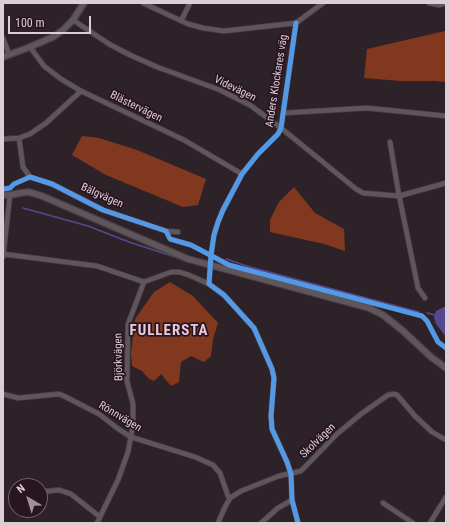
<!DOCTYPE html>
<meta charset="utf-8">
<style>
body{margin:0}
#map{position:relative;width:449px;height:526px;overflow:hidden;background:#2e2229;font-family:"Roboto Condensed",sans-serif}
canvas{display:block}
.frame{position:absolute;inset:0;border:4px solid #ddced6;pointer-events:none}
.north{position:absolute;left:8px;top:478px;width:40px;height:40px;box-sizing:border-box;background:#291421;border:1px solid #715e69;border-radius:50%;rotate:322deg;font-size:11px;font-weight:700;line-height:16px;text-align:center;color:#ddced6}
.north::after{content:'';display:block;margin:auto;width:14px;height:18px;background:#a09299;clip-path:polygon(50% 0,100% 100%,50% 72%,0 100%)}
.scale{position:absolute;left:8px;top:16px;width:83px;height:18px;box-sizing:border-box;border:2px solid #ddced6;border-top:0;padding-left:5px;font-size:12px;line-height:14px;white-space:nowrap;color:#ddced6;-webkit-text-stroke:3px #291421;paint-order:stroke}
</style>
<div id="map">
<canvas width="449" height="526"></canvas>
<div class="frame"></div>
<div class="north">N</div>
<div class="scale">100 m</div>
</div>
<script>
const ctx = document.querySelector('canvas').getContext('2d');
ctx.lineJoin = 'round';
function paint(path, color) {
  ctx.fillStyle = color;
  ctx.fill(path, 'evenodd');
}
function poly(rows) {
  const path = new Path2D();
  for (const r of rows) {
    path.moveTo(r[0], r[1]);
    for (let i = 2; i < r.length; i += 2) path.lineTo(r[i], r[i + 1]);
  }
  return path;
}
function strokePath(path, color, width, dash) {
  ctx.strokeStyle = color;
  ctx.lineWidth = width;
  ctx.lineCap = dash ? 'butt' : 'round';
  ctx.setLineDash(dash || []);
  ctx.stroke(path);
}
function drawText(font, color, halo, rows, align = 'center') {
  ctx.font = font + ' "Roboto Condensed",sans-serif';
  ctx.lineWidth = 3.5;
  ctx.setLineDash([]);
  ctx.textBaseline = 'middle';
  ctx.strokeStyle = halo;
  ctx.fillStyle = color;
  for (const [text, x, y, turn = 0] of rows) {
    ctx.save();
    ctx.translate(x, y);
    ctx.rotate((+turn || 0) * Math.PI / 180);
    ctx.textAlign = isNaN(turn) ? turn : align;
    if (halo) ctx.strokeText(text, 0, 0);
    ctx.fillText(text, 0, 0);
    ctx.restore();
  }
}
const forest = poly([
 [445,31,446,36,446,82,435,81,401,81,364,78,367,49],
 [82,136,99,138,137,150,206,179,198,205,183,207,106,175,72,155],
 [294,187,315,213,344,229,345,251,324,244,270,232,270,220,279,202],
 [170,282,193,296,218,323,213,339,211,356,204,362,191,356,181,362,179,382,171,386,161,374,154,381,149,379,142,371,132,366,131,353,135,319,154,292]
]);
const water = poly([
 [446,306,446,337,436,324,434,318,436,311]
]);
const stream = poly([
 [23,208,88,226,129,242,184,260],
 [226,259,250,267,419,312],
 [427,313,435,315]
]);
const minor = poly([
 [143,3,188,24,203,28,224,31,296,23,323,3],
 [429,3,440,5,446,3],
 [73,20,109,44,130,55,157,67,220,90,250,105,281,128,356,189,363,193,399,196,446,183],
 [181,21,190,3],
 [296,23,281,128,278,134,258,154,242,174,223,210,218,222,214,235,211,255,209,284,224,295,254,328,272,369,274,378,271,416,272,429,287,462,291,474,292,500,298,523],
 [3,38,9,54],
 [30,47,44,66,61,79,81,91,184,140,242,174],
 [284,113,367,108,446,116],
 [19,138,23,167,30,177,52,184,103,210,166,231,178,232],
 [3,139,19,138,30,134,46,123,81,91],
 [390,142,398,190,418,288,425,298],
 [3,254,97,266,144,282,171,272,179,272,189,275,209,284],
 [3,257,10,195],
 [3,394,18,398,59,394,66,397,99,414,117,428,131,437,195,457,213,465,220,473,228,496,230,498],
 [40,492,59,490,71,494,100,517],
 [383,503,413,523],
 [97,523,118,480,128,452,133,425,133,404,127,381,128,324,144,282],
 [218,523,225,507,230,498,241,491,279,476,301,471,337,434,361,414,388,395,394,394,397,395,415,416,432,432,446,440],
 [261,523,278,508,292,500],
 [430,523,446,497]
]);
const tertiary = poly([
 [3,57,30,47,53,37,63,30,73,20,84,3],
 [3,195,10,195,20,193,29,192,42,196,188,259,369,308,383,315,402,330,431,357,446,368]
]);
const cycleway = poly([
 [296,23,281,128,278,134,258,154,242,174,223,210,218,222,214,235,211,255,209,284,224,295,254,328,272,369,274,378,271,416,272,429,287,462,291,474,292,500,298,523],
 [3,189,10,188,14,184,30,177,52,184,103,210,166,231,170,239,191,245,229,265,422,316,427,321,438,342,446,348]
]);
const streetNames = [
 ["Anders Klockares väg",277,81,-81],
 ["Videvägen",235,89,26],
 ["Blästervägen",136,107,26],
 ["Bälgvägen",102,196,24],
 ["Björkvägen",119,357,-91],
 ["Rönnvägen",120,417,31],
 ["Skolvägen",318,441,-44]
];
const districtNames = [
 ["FULLERSTA",169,331]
];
paint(forest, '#82381e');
paint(water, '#554890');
strokePath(stream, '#554890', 1.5);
strokePath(minor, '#4a3e45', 6);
strokePath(tertiary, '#4a3e45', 8);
strokePath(minor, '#5f565b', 4.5);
strokePath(tertiary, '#5f565b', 5.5);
strokePath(cycleway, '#5399e6', 5);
drawText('11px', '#ddced6', '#291421', streetNames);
ctx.letterSpacing = '1px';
drawText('bold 15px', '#e7c9d9', '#291421', districtNames);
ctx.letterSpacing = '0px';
</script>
